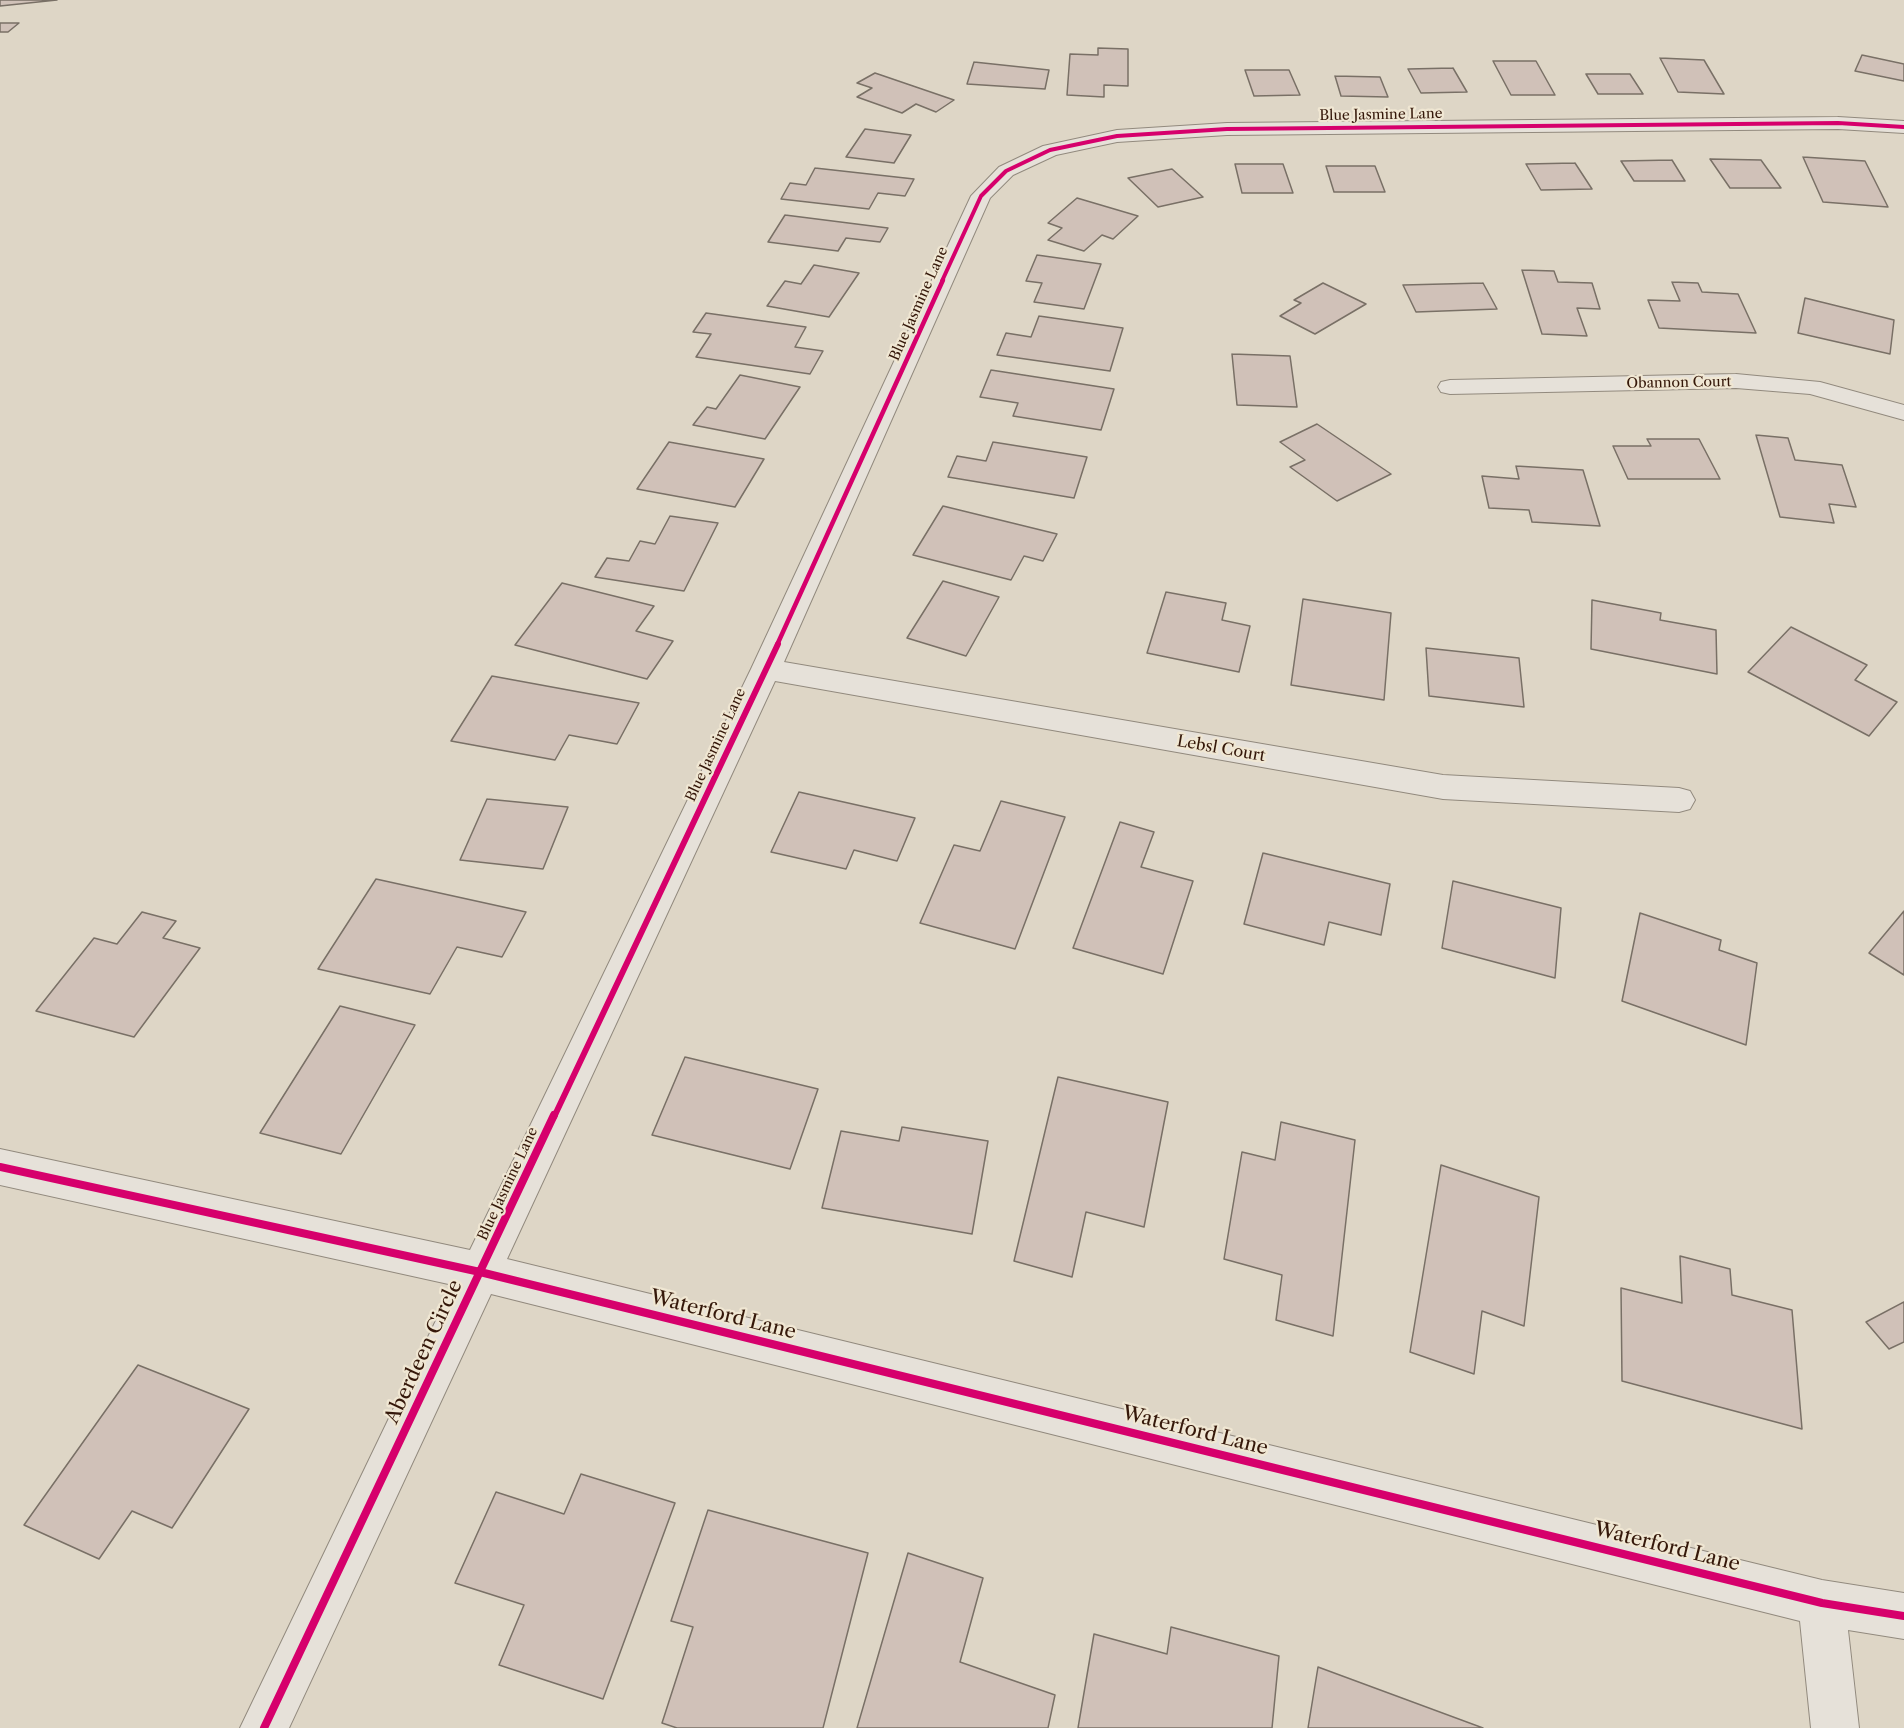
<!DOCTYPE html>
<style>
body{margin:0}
canvas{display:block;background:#ded6c6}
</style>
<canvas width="1904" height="1728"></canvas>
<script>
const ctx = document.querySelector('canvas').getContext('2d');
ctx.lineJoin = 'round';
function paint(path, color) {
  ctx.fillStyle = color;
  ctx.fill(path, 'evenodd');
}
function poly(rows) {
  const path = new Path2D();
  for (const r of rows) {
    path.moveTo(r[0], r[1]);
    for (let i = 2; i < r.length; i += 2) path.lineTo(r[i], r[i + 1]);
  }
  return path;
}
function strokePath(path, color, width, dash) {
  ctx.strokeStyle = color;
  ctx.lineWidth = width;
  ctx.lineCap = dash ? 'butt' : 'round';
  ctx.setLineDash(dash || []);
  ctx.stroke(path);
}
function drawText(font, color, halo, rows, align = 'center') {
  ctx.font = font + ' "Libre Caslon Text",serif';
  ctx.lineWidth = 4.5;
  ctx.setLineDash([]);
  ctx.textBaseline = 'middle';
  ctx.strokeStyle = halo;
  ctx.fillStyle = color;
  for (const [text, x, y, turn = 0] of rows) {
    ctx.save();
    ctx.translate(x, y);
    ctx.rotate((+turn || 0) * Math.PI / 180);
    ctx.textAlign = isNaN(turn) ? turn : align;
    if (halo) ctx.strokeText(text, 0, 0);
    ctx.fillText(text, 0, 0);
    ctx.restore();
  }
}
const building = poly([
 [0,0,57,0,0,6,0,0],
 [0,23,19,23,8,32,0,32,0,23],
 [1098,48,1128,49,1128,86,1104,85,1104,97,1067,95,1070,54,1098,55,1098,48],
 [1862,55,1904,64,1904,81,1855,71,1862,55],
 [1660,58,1704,60,1724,94,1678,92,1660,58],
 [1493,61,1536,61,1555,95,1511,95,1493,61],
 [974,62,1049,70,1045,89,967,84,974,62],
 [1453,68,1467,92,1421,93,1408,69,1453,68],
 [1245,70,1289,70,1300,95,1254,96,1245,70],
 [875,73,954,100,936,112,916,104,902,113,857,97,872,88,857,83,875,73],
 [1586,74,1630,74,1643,94,1598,94,1586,74],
 [1335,76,1380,77,1388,97,1341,96,1335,76],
 [865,129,911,135,894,163,846,157,865,129],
 [1803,157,1865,161,1888,207,1823,202,1803,157],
 [1710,159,1761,160,1781,188,1730,188,1710,159],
 [1672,160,1685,181,1634,181,1621,161,1672,160],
 [1575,163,1592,189,1541,190,1526,164,1575,163],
 [1235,164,1283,164,1293,193,1242,193,1235,164],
 [1326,166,1375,166,1385,192,1334,192,1326,166],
 [815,168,914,179,905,196,878,193,869,209,781,199,790,183,806,185,815,168],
 [1172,169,1203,197,1158,207,1128,178,1172,169],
 [1077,198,1138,216,1113,239,1102,235,1084,251,1048,240,1062,228,1048,223,1077,198],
 [785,215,888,228,880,242,846,238,838,251,768,242,785,215],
 [1037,255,1101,264,1084,309,1034,302,1042,283,1026,281,1037,255],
 [814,265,859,273,829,317,767,306,785,281,801,284,814,265],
 [1522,270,1554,271,1558,282,1592,283,1600,309,1577,308,1587,336,1542,334,1522,270],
 [1672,282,1698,283,1702,292,1738,294,1756,333,1659,328,1648,300,1680,301,1672,282],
 [1323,283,1366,304,1315,334,1280,316,1301,303,1294,300,1323,283],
 [1483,283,1497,309,1416,312,1403,285,1483,283],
 [1805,298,1894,320,1890,354,1798,333,1805,298],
 [706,313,806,327,795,347,823,351,810,374,696,357,711,334,693,332,706,313],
 [1039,316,1123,328,1110,371,997,355,1006,333,1031,337,1039,316],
 [1232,354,1290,356,1297,407,1237,405,1232,354],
 [991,370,1114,389,1101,430,1013,416,1018,403,980,397,991,370],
 [740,375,800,387,765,439,693,425,707,407,716,409,740,375],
 [1317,424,1391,474,1337,501,1290,467,1305,460,1280,442,1317,424],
 [1756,435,1788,438,1795,460,1842,465,1856,507,1829,504,1834,523,1780,517,1756,435],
 [1647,439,1699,439,1720,479,1628,479,1613,446,1651,446,1647,439],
 [669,442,764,459,735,507,637,489,669,442],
 [993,442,1087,457,1074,498,948,477,957,456,986,461,993,442],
 [1516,466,1583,470,1600,526,1532,522,1529,510,1489,508,1482,476,1519,479,1516,466],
 [943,506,1057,534,1043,561,1024,556,1011,580,913,555,943,506],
 [670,516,718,523,684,591,595,577,607,558,629,561,640,541,655,544,670,516],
 [943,581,999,597,966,656,907,638,943,581],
 [562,583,654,606,636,631,673,641,647,679,515,645,562,583],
 [1166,592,1226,603,1222,620,1250,626,1239,672,1147,653,1166,592],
 [1303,599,1391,613,1384,700,1291,685,1303,599],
 [1592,600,1661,613,1660,620,1716,630,1717,674,1591,649,1592,600],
 [1791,627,1867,665,1855,680,1897,702,1869,736,1748,672,1791,627],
 [1426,648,1519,658,1524,707,1429,696,1426,648],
 [492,676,639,703,617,744,569,735,555,760,451,741,492,676],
 [799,792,915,818,897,861,854,850,846,869,771,852,799,792],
 [487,799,568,807,543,869,460,860,487,799],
 [1001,801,1065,817,1015,949,920,923,954,845,980,851,1001,801],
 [1120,822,1154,832,1141,867,1193,881,1163,974,1073,948,1120,822],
 [1263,853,1390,884,1381,935,1329,922,1324,945,1244,924,1263,853],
 [376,879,526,912,502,957,457,947,430,994,318,969,376,879],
 [1453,881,1561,908,1555,978,1442,948,1453,881],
 [1904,911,1904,975,1869,953,1904,911],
 [142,912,176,921,163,938,200,948,134,1037,36,1011,94,938,117,944,142,912],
 [1640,913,1721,940,1719,950,1757,963,1746,1045,1622,1001,1640,913],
 [340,1006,415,1025,341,1154,260,1133,340,1006],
 [685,1057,818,1089,790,1169,652,1135,685,1057],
 [1058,1077,1168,1102,1144,1227,1086,1212,1072,1277,1014,1261,1058,1077],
 [1281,1122,1355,1140,1333,1336,1276,1320,1282,1275,1224,1259,1242,1152,1275,1160,1281,1122],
 [902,1127,988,1141,972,1234,822,1208,841,1131,899,1141,902,1127],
 [1441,1165,1539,1197,1524,1326,1482,1311,1474,1374,1410,1352,1441,1165],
 [1680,1256,1730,1269,1732,1295,1792,1310,1802,1429,1622,1381,1621,1288,1682,1303,1680,1256],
 [1904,1302,1904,1342,1889,1349,1866,1322,1904,1302],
 [138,1365,249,1409,172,1528,132,1511,99,1559,24,1525,138,1365],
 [581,1474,675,1503,603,1699,499,1665,524,1605,455,1583,496,1492,564,1514,581,1474],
 [708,1510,868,1553,823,1728,677,1728,662,1723,693,1627,671,1621,708,1510],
 [908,1553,983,1578,960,1662,1055,1695,1048,1728,857,1728,908,1553],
 [1171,1627,1279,1656,1272,1728,1078,1728,1094,1634,1167,1654,1171,1627],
 [1318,1667,1483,1728,1308,1728,1318,1667]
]);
const minor = poly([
 [1838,117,1904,121,1904,133,1838,129,1227,135,1117,142,1056,155,1013,175,990,198,784,662,1443,775,1679,788,1690,791,1695,800,1690,809,1679,812,1443,799,775,681,507,1259,1822,1580,1904,1593,1904,1639,1848,1630,1859,1728,1811,1728,1800,1621,491,1294,289,1728,240,1728,453,1285,0,1185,0,1149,470,1250,751,669,971,196,999,167,1043,146,1117,130,1227,123,1838,117],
 [1736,374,1820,382,1904,405,1904,420,1810,394,1736,388,1450,394,1441,392,1438,387,1441,382,1450,380,1736,374]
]);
const cyclewayFar3 = poly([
 [942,281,981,196,1006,171,1050,150,1117,136,1227,129,1838,123,1904,127]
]);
const cyclewayFar2 = poly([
 [777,645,943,280]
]);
const cyclewayFar1 = poly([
 [554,1117,778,644]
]);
const cycleway = poly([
 [0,1167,480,1272,1822,1603,1904,1616],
 [264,1728,554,1115]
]);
const farStreetnames = [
 ["Blue Jasmine Lane",1381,115,-1],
 ["Blue Jasmine Lane",919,304,-66],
 ["Obannon Court",1679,383,-1],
 ["Blue Jasmine Lane",716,745,-65],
 ["Blue Jasmine Lane",508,1184,-65]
];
const streetNames = [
 ["Lebsl Court",1221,749,10]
];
const nearStreetnames = [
 ["Waterford Lane",723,1315,14],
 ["Aberdeen Circle",424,1352,-65],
 ["Waterford Lane",1195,1431,14],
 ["Waterford Lane",1667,1547,14]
];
paint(building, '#d0c1b8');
strokePath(building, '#797066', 1.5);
strokePath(minor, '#928a7e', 2);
paint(minor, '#e6e1d9');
strokePath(cyclewayFar3, '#d6006c', 4);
strokePath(cyclewayFar2, '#d6006c', 4.5);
strokePath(cyclewayFar1, '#d6006c', 6);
strokePath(cycleway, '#d6006c', 8);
drawText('14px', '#35180a', '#f0e7d3', farStreetnames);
drawText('16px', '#35180a', '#f0e7d3', streetNames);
drawText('20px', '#35180a', '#f0e7d3', nearStreetnames);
</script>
